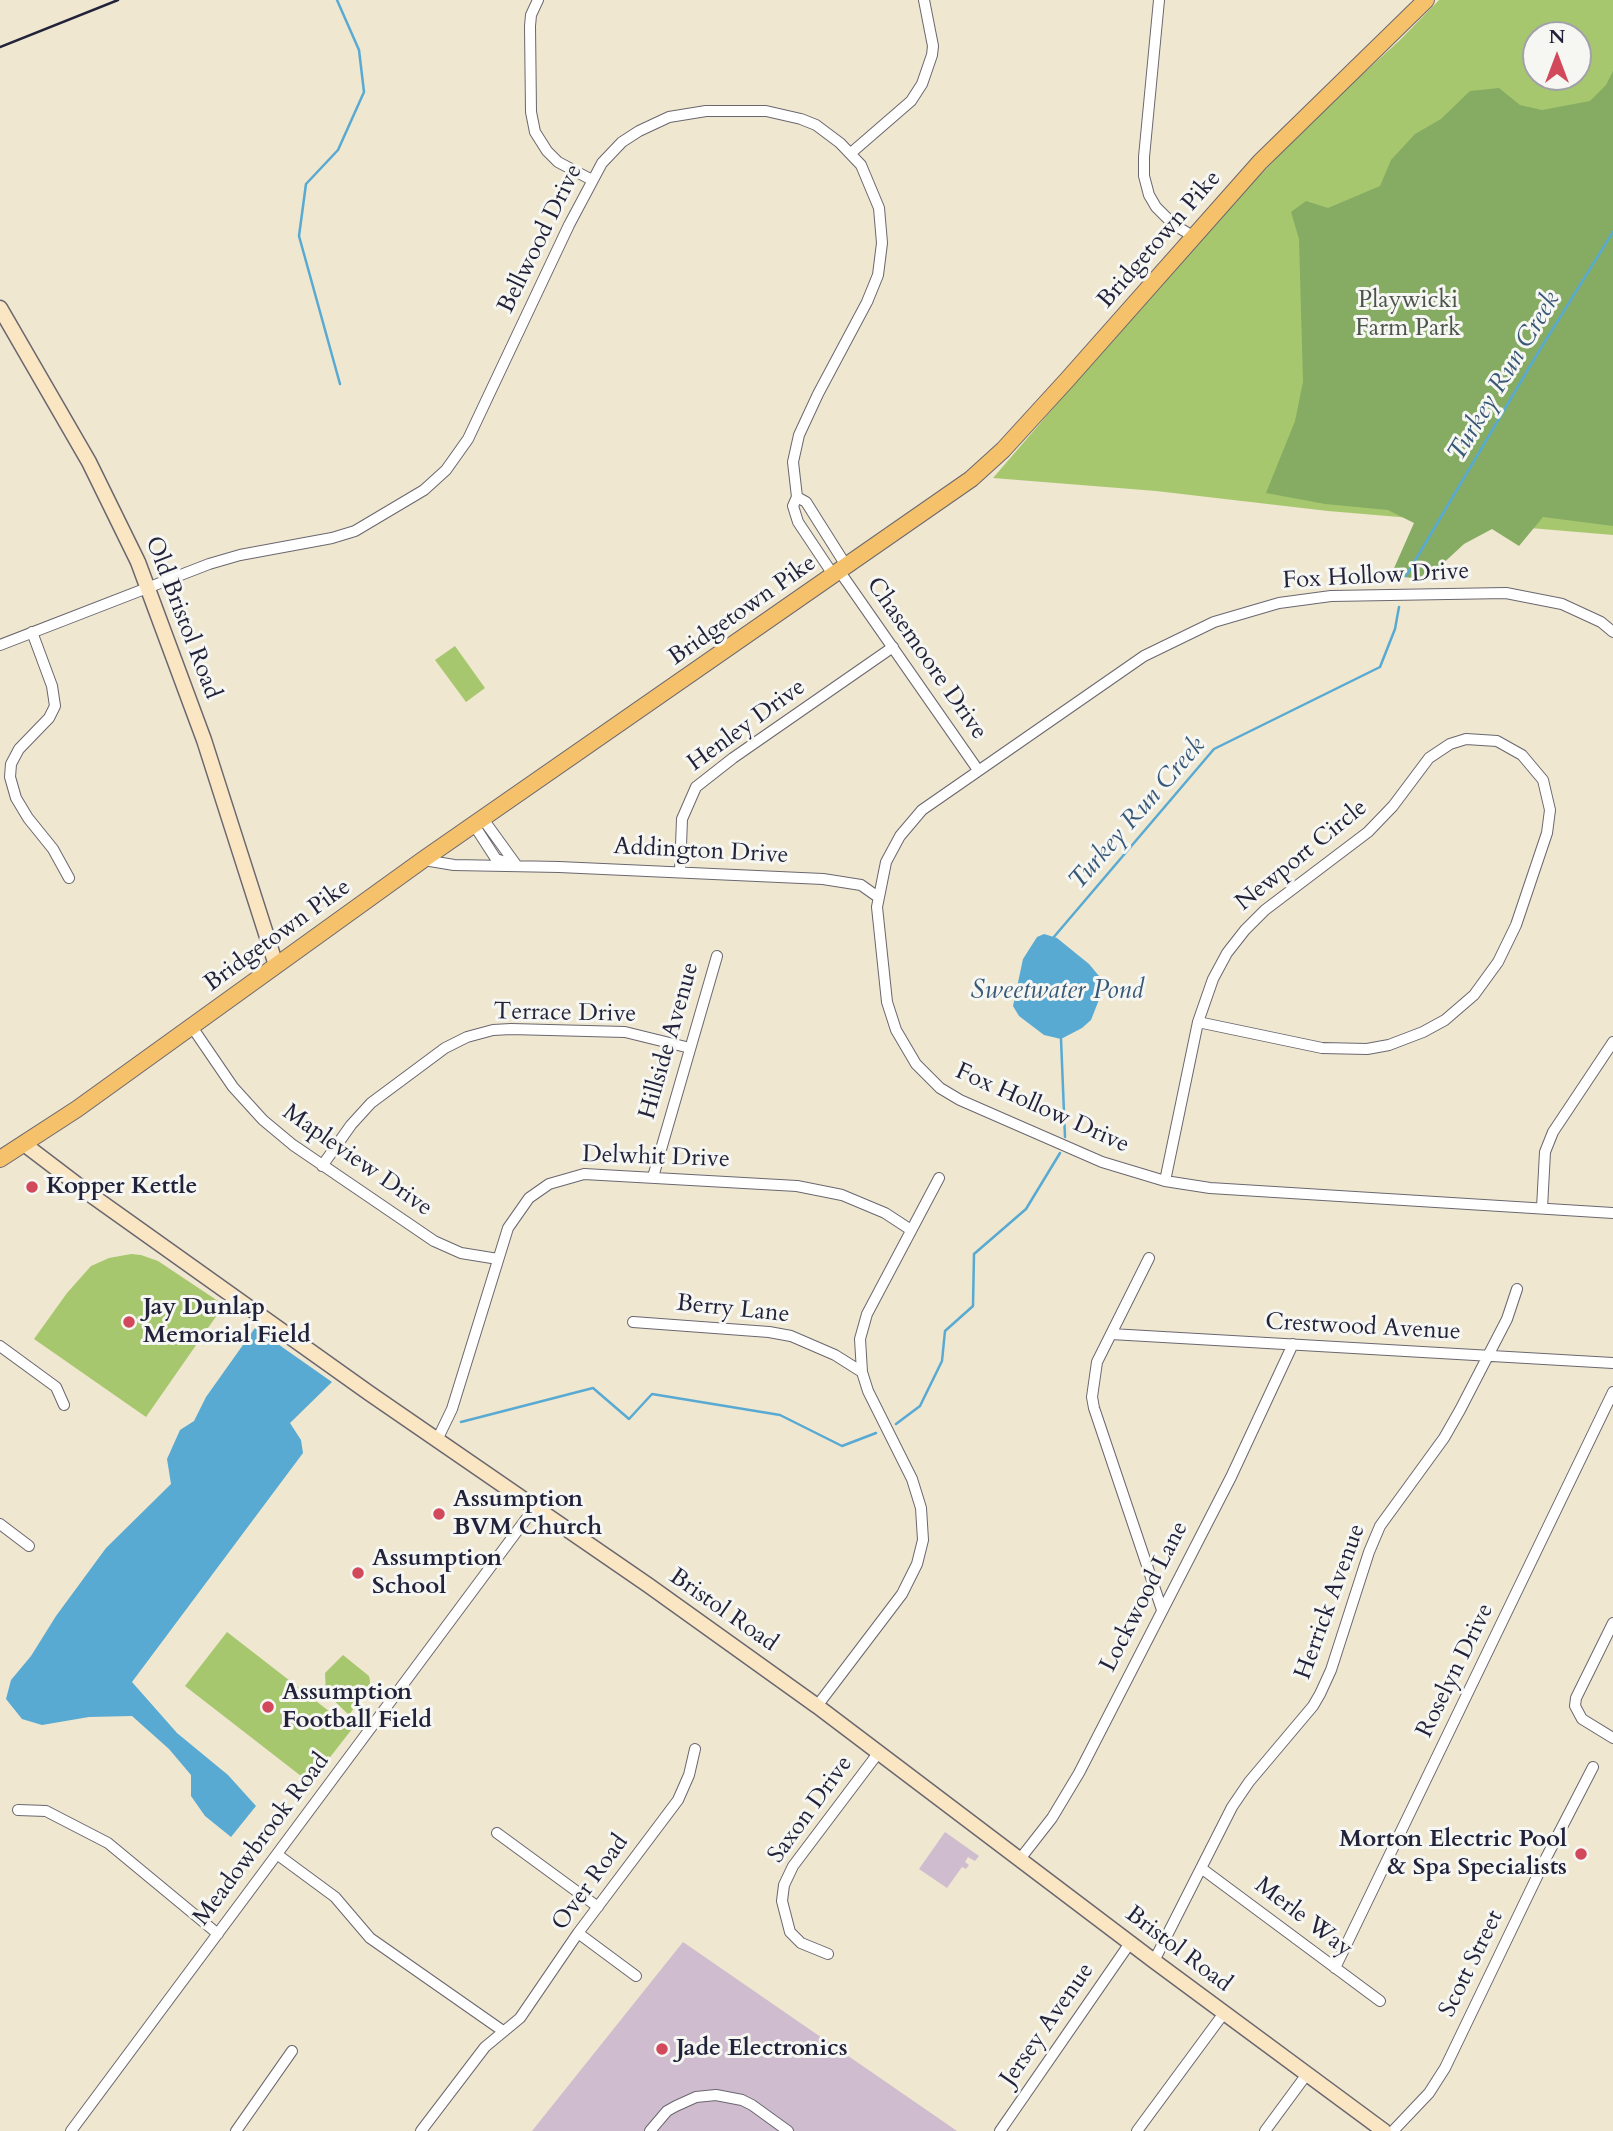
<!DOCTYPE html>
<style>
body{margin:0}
#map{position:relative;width:1613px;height:2131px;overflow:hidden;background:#efe7d0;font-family:Cardo,serif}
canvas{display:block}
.north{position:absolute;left:1522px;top:21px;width:70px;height:70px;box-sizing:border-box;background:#f6f6f2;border:2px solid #a1a1a9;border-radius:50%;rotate:0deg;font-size:19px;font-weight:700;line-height:28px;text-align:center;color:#22223b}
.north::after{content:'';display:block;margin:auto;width:24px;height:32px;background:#d1495b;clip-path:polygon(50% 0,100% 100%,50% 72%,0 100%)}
</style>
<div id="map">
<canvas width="1613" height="2131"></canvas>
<div class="north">N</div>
</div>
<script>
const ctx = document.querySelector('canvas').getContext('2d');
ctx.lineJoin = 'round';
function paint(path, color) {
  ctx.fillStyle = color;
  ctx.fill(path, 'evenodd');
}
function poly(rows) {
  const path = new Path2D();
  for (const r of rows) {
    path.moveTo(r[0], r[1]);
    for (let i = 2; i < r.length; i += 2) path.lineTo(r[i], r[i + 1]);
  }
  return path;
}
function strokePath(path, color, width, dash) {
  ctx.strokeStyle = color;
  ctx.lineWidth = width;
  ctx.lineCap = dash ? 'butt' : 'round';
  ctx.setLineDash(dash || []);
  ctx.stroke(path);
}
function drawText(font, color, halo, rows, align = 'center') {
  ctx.font = font + ' Cardo,serif';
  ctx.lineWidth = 6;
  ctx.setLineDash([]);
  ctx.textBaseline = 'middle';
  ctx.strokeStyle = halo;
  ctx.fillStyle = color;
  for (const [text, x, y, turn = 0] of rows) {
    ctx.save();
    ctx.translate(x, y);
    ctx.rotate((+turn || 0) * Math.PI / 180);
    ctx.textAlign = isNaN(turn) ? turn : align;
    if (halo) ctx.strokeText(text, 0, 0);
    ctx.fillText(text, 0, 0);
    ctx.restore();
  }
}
const industrial = poly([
 [945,1832,979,1856,975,1861,968,1857,965,1862,969,1865,966,1869,962,1867,947,1888,919,1869],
 [683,1942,957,2131,532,2131]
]);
const green = poly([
 [1439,0,1613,0,1613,535,1328,511,1156,491,993,478,1205,232,1321,112,1400,40],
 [1536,35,1578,35,1578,77,1536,77],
 [455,646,485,688,466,702,435,660],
 [131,1254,141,1255,158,1261,224,1305,146,1417,34,1339,67,1293,91,1266,109,1258],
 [227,1632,352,1729,310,1783,185,1686],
 [343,1655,369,1676,370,1681,370,1686,349,1715,326,1693,325,1673]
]);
const forest = poly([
 [1613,71,1613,526,1543,517,1519,546,1492,529,1464,544,1425,580,1391,575,1414,523,1388,510,1325,504,1266,493,1295,421,1303,382,1299,239,1291,212,1306,201,1328,208,1380,186,1391,160,1415,134,1441,119,1470,91,1499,88,1520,105,1542,110,1590,101,1606,85]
]);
const water = poly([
 [1044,934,1057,938,1089,964,1099,976,1102,992,1091,1020,1082,1028,1061,1039,1044,1035,1019,1016,1013,1006,1023,959,1037,937],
 [255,1328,332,1382,290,1423,301,1440,303,1453,132,1682,177,1733,228,1775,256,1806,231,1837,205,1816,191,1796,191,1775,169,1749,132,1716,89,1717,42,1725,22,1719,6,1699,11,1680,31,1656,56,1616,106,1548,171,1484,167,1459,180,1430,194,1421,206,1397]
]);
const stream = poly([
 [337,0,359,50,364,92,338,150,306,184,299,236,340,384],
 [1406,576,1536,356,1613,232],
 [1053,938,1214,749,1380,667,1395,629,1399,607],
 [1061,1039,1065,1137],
 [461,1422,593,1388,629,1419,652,1394,780,1415,842,1446,876,1433],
 [896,1424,920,1406,942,1361,945,1331,973,1306,974,1254,1026,1209,1060,1153]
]);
const minor = poly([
 [538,0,531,15,530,26,531,112,535,132,547,151,558,162,592,180],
 [1159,0,1144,157,1144,176,1149,195,1156,207,1174,225,1193,236],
 [851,153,911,101,922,84,932,55,933,46,924,0],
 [797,497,806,502,847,567],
 [840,572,978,770],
 [32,632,52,686,55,706,49,718,19,749,11,764,10,777,16,798,28,818,53,849,69,878],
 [1613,632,1601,622,1562,604,1506,593,1331,596,1279,603,1214,622,1144,656,922,810,900,836,886,862,877,907,887,1002,896,1030,916,1064,940,1088,960,1100,1102,1162,1165,1181,1210,1188,1613,1213],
 [0,645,209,564,240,555,332,538,355,531,424,490,446,470,468,439,569,225,602,163,622,142,639,131,669,117,706,111,766,111,801,119,816,125,840,143,861,165,879,208,882,243,878,275,867,302,818,394,799,435,793,462,797,497,793,506,798,522,834,576],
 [1466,739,1497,741,1522,755,1543,780,1550,810,1547,833,1516,925,1498,962,1474,995,1445,1020,1423,1032,1389,1045,1367,1049,1322,1048,1198,1022,1213,979,1227,953,1245,930,1265,910,1368,832,1393,806,1429,758,1450,744,1466,739],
 [483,819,517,866],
 [474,825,496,859,508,863],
 [424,860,454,865,559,867,823,879,861,885,878,897],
 [680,872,682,819,696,787,733,758,893,647],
 [192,1027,233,1087,263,1120,293,1145,434,1241,461,1253,498,1259],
 [322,1166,351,1125,371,1103,445,1048,467,1037,493,1030,511,1029,625,1032,690,1048],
 [653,1177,717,956],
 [1165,1181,1198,1022],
 [1542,1208,1545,1152,1553,1132,1613,1042],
 [1149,1258,1097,1362,1092,1397,1094,1408,1162,1610],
 [633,1322,769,1332,791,1336,835,1355,862,1372],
 [1111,1334,1613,1363],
 [0,1346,56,1387,64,1405],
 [437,1440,452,1409,508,1228,529,1198,549,1184,584,1174,797,1186,842,1195,885,1213,911,1230],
 [0,1524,29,1546],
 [1613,1623,1576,1698,1575,1706,1582,1719,1613,1738],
 [817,1706,902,1594,917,1564,923,1540,921,1508,912,1479,868,1391,862,1372,860,1339,867,1314,939,1178],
 [18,1810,46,1811,108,1843,218,1934],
 [497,1833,598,1907],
 [278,1855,335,1897,370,1938,503,2031],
 [1020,1859,1052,1818,1079,1773,1231,1477,1293,1344],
 [1201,1868,1380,2001],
 [578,1933,636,1976],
 [828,1954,801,1943,790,1932,782,1901,784,1885,793,1866,879,1752],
 [1154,1961,1232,1807,1249,1782,1313,1706,1320,1694,1331,1670,1369,1552,1380,1526,1444,1438,1460,1410,1507,1319,1517,1289],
 [1335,1968,1613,1392],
 [71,2131,535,1507],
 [236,2131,292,2051],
 [421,2131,485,2047,520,2018,578,1933,678,1800,689,1775,695,1749],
 [650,2131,667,2111,676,2106,696,2097,716,2095,742,2100,752,2105,788,2131],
 [1000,2131,1130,1943],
 [1137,2131,1224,2013],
 [1265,2131,1307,2074],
 [1393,2131,1429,2093,1445,2068,1546,1858,1593,1767]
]);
const secondary = poly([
 [0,308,89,462,138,562,204,740,276,965],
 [24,1144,91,1195,369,1393,648,1585,817,1706,1154,1961,1384,2131]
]);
const primary = poly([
 [0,1159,77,1109,424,859,971,479,1003,450,1067,380,1260,162,1426,0]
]);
const rail = poly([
 [0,47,118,0]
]);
const markers = [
 [32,1187,7,"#d1495b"],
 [129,1322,7,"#d1495b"],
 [439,1514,7,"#d1495b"],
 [358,1573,7,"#d1495b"],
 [268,1707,7,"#d1495b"],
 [1581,1854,7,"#d1495b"],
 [662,2049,7,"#d1495b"]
];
const streetNames = [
 ["Bellwood Drive",541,239,-64],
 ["Bridgetown Pike",1160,240,-49],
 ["Fox Hollow Drive",1376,577,-3],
 ["Bridgetown Pike",743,611,-35],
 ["Old Bristol Road",182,618,69],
 ["Chasemoore Drive",926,659,55],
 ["Henley Drive",747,726,-36],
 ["Addington Drive",701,852,3],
 ["Newport Circle",1302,856,-39],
 ["Bridgetown Pike",278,936,-36],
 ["Terrace Drive",565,1014,1],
 ["Hillside Avenue",670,1041,-74],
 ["Fox Hollow Drive",1042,1109,24],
 ["Delwhit Drive",656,1158,2],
 ["Mapleview Drive",357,1161,35],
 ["Berry Lane",733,1310,6],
 ["Crestwood Avenue",1363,1328,3],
 ["Lockwood Lane",1145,1597,-63],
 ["Herrick Avenue",1331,1602,-70],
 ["Bristol Road",723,1611,35],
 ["Roselyn Drive",1456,1671,-64],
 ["Saxon Drive",811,1810,-54],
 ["Meadowbrook Road",262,1840,-53],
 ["Over Road",591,1883,-54],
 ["Merle Way",1303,1918,37],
 ["Bristol Road",1178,1950,37],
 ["Scott Street",1472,1964,-64],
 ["Jersey Avenue",1048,2025,-55]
];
const parkNames = [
 ["Playwicki",1408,301],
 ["Farm Park",1408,329]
];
const poiNames = [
 ["Kopper Kettle",46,1187],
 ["Jay Dunlap",143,1308],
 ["Memorial Field",143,1336],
 ["Assumption",453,1500],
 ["BVM Church",453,1528],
 ["Assumption",372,1559],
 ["School",372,1587],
 ["Assumption",282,1693],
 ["Football Field",282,1721],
 ["Morton Electric Pool",1567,1840,"right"],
 ["& Spa Specialists",1567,1868,"right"],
 ["Jade Electronics",676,2049]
];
const waterNames = [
 ["Turkey Run Creek",1505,377,-59],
 ["Turkey Run Creek",1138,814,-49],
 ["Sweetwater Pond",1057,992]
];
paint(industrial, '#cfbdcf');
paint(green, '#a7c76f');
paint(forest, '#85ac62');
paint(water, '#58aad3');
strokePath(stream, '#58aad3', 2.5);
strokePath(minor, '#6a676f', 12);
strokePath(secondary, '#6a676f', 17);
strokePath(primary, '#6a676f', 18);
strokePath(minor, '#fff', 10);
strokePath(secondary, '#fbe6c4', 14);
strokePath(primary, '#f6c16b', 16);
strokePath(rail, '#22223b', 2.5);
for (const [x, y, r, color] of markers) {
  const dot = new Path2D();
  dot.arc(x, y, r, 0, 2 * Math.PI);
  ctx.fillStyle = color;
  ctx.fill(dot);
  strokePath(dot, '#f6f6f2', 2.5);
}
drawText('24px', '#22223b', '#f6f6f2', streetNames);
drawText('24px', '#4a544b', '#f6f6f2', parkNames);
drawText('bold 24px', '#22223b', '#f6f6f2', poiNames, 'left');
drawText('italic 26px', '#385878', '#f6f6f2', waterNames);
</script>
